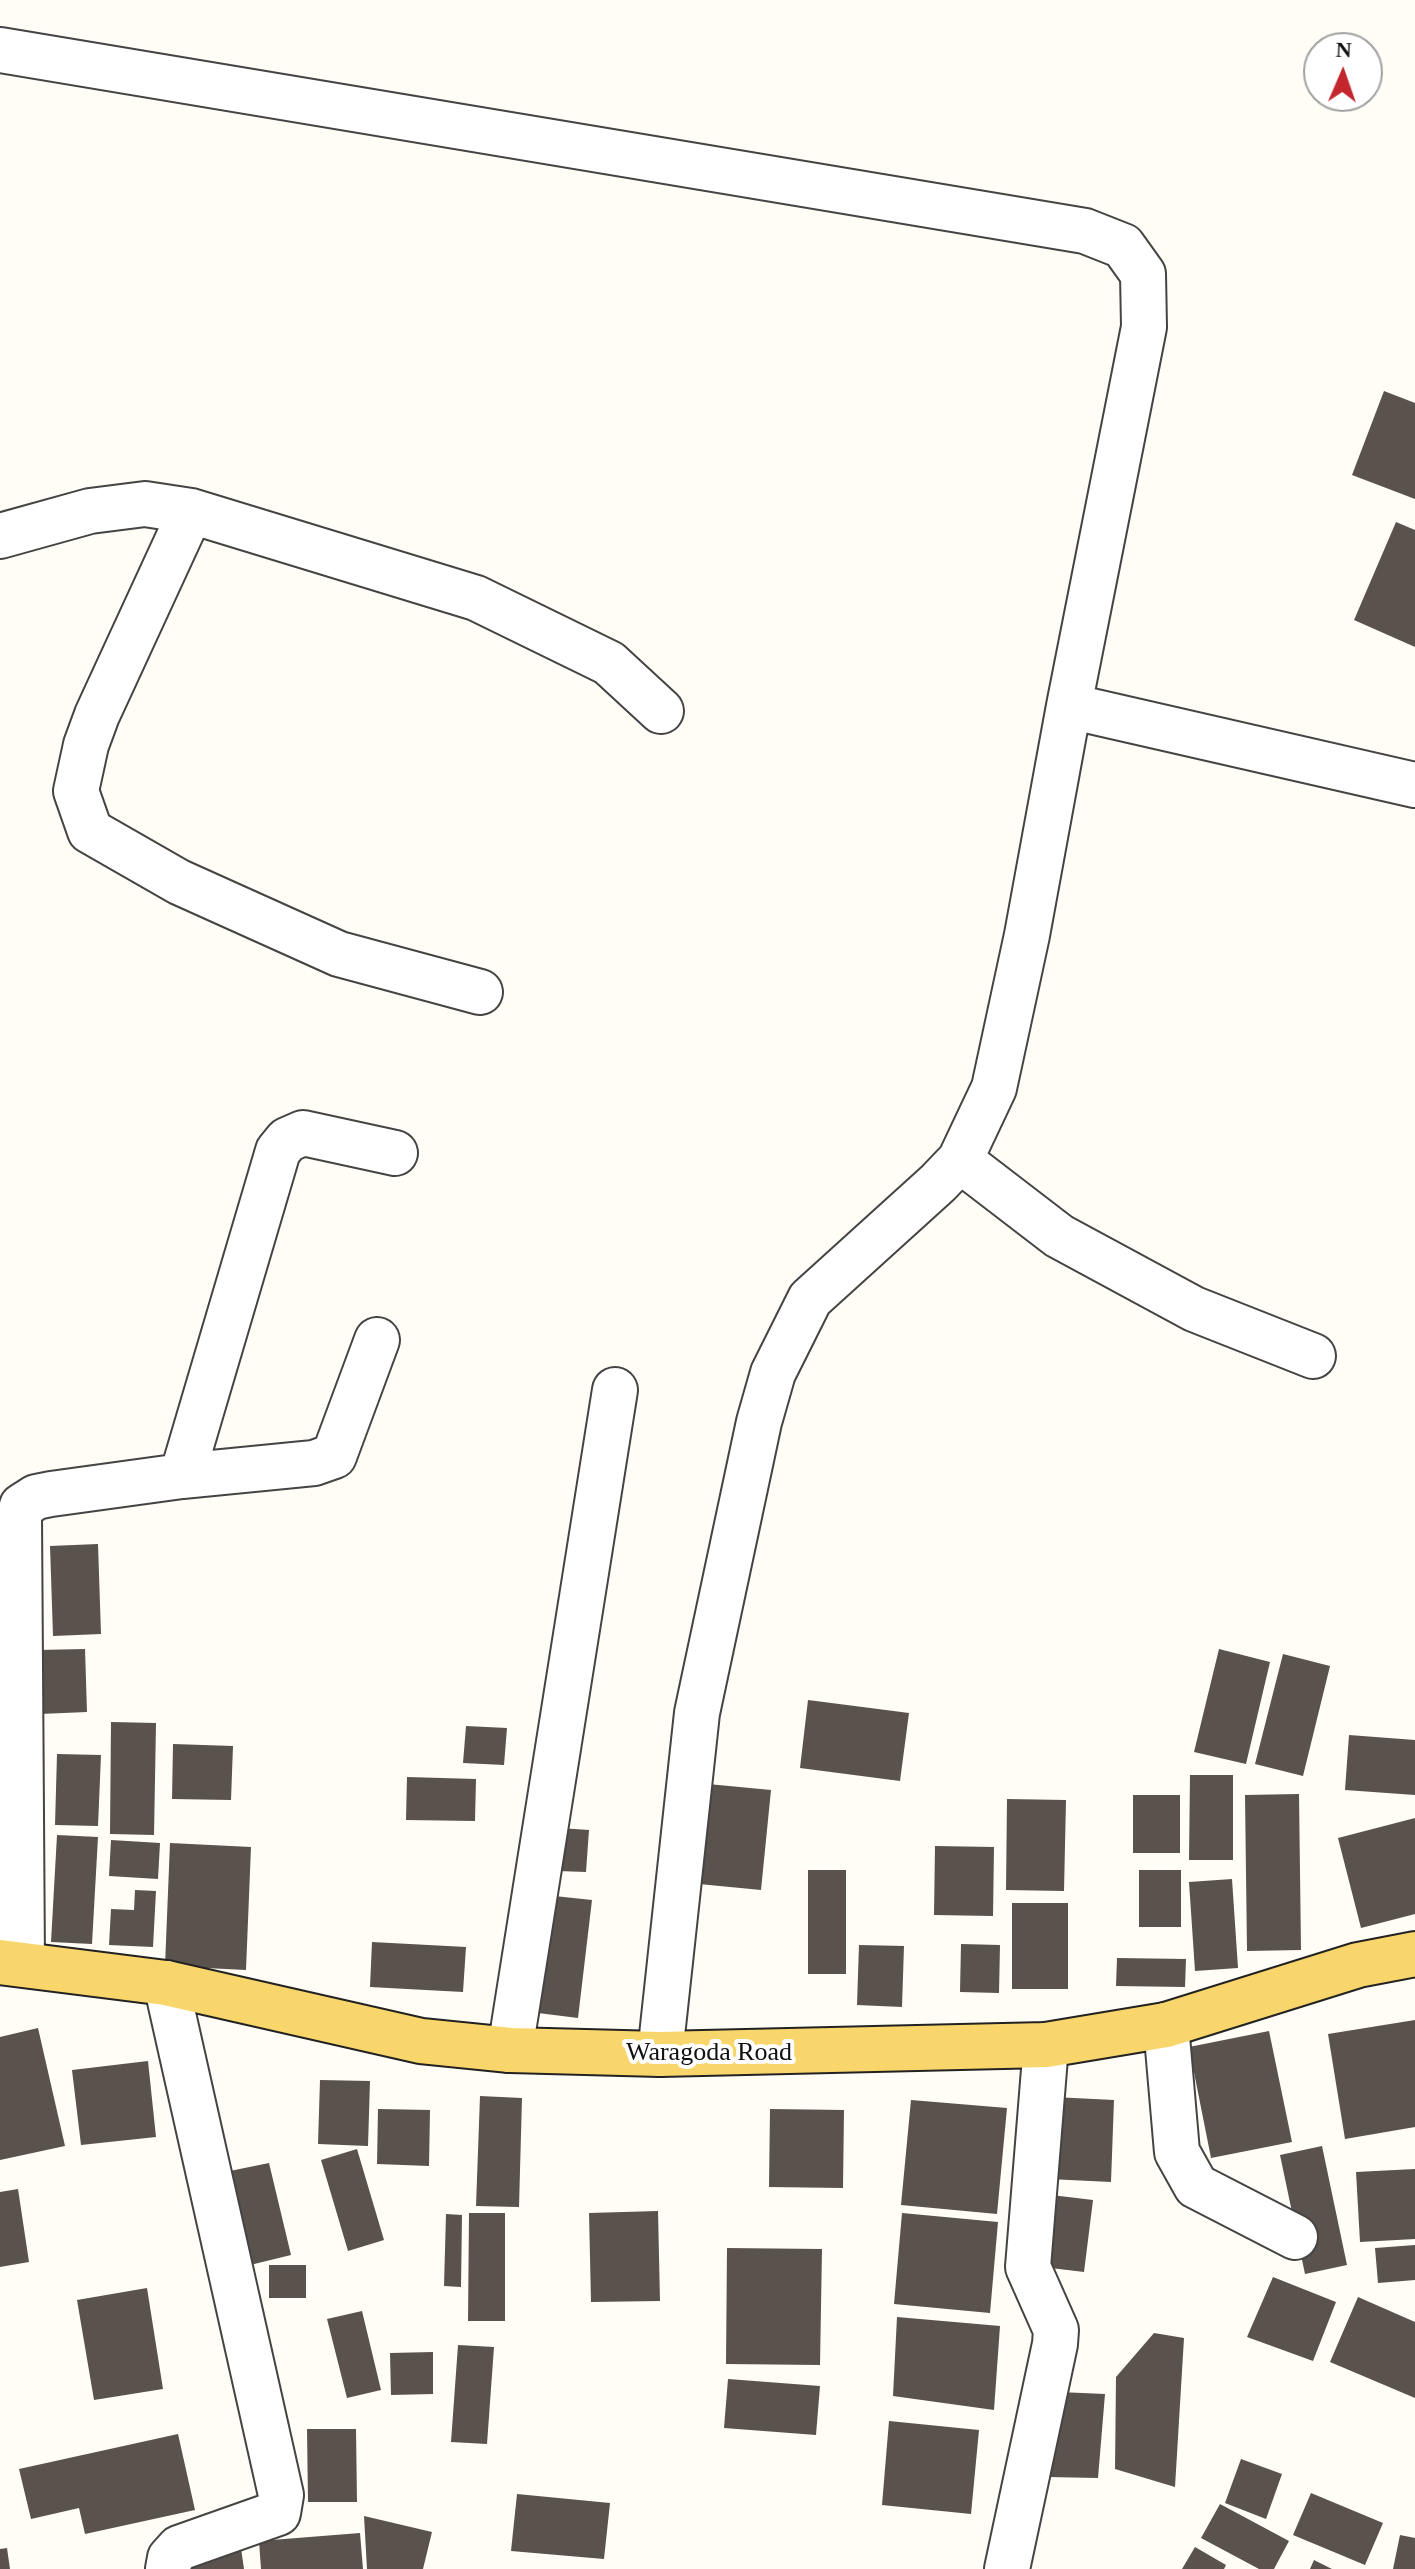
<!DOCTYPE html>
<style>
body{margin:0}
#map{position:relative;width:1415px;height:2569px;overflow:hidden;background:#fffdf5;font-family:Georgia,serif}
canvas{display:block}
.north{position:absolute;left:1303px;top:32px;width:80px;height:80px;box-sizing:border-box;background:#fff;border:2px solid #a0a0a0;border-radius:50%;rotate:2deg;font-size:22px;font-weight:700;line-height:32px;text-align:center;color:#111}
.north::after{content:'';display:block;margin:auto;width:28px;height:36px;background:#c4262e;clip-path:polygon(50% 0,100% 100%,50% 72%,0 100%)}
</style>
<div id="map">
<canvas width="1415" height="2569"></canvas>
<div class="north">N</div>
</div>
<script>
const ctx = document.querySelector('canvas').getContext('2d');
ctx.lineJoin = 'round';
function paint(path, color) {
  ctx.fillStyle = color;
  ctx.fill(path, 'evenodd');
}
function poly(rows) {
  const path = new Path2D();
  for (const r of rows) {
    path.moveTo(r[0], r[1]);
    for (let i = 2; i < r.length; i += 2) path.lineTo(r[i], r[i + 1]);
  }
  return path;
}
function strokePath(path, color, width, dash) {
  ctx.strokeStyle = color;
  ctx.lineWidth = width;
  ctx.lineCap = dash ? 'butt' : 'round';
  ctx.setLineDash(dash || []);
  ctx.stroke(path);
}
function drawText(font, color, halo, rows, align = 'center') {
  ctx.font = font + ' Georgia,serif';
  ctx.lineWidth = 8;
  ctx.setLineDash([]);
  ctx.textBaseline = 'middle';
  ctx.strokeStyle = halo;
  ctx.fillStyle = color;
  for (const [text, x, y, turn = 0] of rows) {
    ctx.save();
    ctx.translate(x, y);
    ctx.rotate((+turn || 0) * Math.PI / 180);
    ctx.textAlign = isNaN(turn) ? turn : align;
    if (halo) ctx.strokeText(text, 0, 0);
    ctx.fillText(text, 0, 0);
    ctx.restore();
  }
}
const building = poly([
 [1384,391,1415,403,1415,499,1352,475],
 [1396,522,1415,530,1415,647,1354,620],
 [98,1544,101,1634,53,1636,50,1546],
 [85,1649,87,1712,40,1714,37,1650],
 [1219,1649,1270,1662,1246,1764,1194,1752],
 [1283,1654,1330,1666,1303,1776,1255,1764],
 [808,1700,909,1713,900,1781,800,1768],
 [111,1722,156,1723,154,1835,110,1834],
 [466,1726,507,1728,504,1765,463,1763],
 [1349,1735,1415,1740,1415,1795,1345,1790],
 [173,1744,233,1746,231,1800,172,1799],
 [57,1754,101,1755,98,1826,55,1825],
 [1190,1775,1233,1775,1233,1860,1189,1860],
 [407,1777,476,1779,475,1821,406,1820],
 [708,1784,771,1790,761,1890,699,1884],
 [1299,1794,1301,1950,1247,1951,1245,1795],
 [1133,1795,1180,1795,1180,1853,1133,1853],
 [1007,1799,1066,1800,1064,1891,1006,1890],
 [1415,1818,1415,1914,1361,1928,1338,1838],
 [560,1828,589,1830,586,1872,557,1871],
 [57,1835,98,1837,92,1944,51,1942],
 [111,1840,160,1843,158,1879,109,1876],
 [170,1843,251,1847,246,1970,165,1966],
 [935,1846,994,1847,993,1916,934,1915],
 [808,1870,846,1870,846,1974,808,1974],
 [1139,1870,1181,1870,1181,1927,1139,1927],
 [1232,1879,1238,1968,1195,1971,1189,1882],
 [135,1890,156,1891,153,1947,109,1945,111,1909,134,1910],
 [545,1895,592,1900,578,2018,530,2012],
 [1012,1903,1068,1903,1068,1989,1012,1989],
 [372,1942,466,1947,463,1992,370,1987],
 [961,1944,1000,1945,999,1993,960,1992],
 [859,1945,904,1946,902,2007,857,2005],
 [1117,1958,1186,1959,1185,1987,1116,1986],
 [1415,2020,1415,2127,1345,2139,1328,2034],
 [38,2028,65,2146,0,2160,0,2037],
 [1269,2031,1292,2142,1211,2158,1189,2047],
 [148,2061,156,2137,81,2145,72,2070],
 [320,2080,370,2081,368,2146,318,2144],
 [480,2096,522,2098,519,2207,476,2206],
 [1053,2097,1114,2100,1111,2182,1049,2179],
 [911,2100,1007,2108,997,2214,901,2205],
 [378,2109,430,2110,429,2166,377,2164],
 [770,2109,844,2110,843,2188,769,2187],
 [1322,2146,1347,2265,1305,2274,1280,2155],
 [357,2149,384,2240,348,2251,321,2160],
 [269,2163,291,2255,246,2266,225,2172],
 [1415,2169,1415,2239,1360,2242,1356,2172],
 [18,2189,29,2262,0,2267,0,2192],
 [1043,2194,1093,2200,1084,2272,1034,2266],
 [658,2211,660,2301,591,2302,589,2213],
 [469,2213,505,2213,505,2321,468,2321],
 [902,2213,998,2222,990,2313,894,2304],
 [446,2214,462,2215,461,2287,444,2286],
 [1415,2245,1415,2280,1378,2283,1375,2248],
 [727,2248,822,2249,820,2365,726,2364],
 [269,2265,306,2265,306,2298,269,2298],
 [1273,2277,1336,2302,1313,2361,1247,2337],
 [147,2288,163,2389,94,2400,77,2300],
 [1358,2297,1415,2322,1415,2398,1330,2362],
 [362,2311,381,2390,347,2398,327,2319],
 [897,2317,1000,2326,994,2410,893,2396],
 [1154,2333,1184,2338,1175,2487,1115,2469,1116,2377],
 [458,2345,494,2347,487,2444,451,2442],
 [433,2352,433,2394,391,2395,390,2353],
 [728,2379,820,2386,816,2435,724,2428],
 [1059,2392,1105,2394,1098,2478,1048,2477],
 [889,2421,979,2430,971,2514,882,2505],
 [307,2429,356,2429,357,2502,308,2502],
 [178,2434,195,2510,85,2534,79,2508,31,2519,19,2469],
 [1241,2459,1282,2474,1266,2519,1225,2503],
 [1311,2493,1383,2523,1365,2565,1293,2535],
 [517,2494,610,2503,604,2559,511,2551],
 [1220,2504,1289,2541,1274,2569,1259,2569,1201,2538],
 [364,2516,432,2532,423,2569,367,2569],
 [360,2533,363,2569,261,2569,259,2541],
 [1400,2535,1415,2538,1415,2569,1393,2569],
 [1195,2547,1226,2565,1224,2569,1182,2569],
 [7,2548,10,2569,0,2569,0,2549],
 [241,2548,244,2569,189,2569,187,2554],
 [1314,2560,1332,2569,1310,2569]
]);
const minor = poly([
 [0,50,1085,231,1123,246,1143,274,1144,327,1069,706,1027,935,994,1088,960,1160,938,1183,810,1299,773,1373,759,1422,697,1713,660,2054],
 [191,511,97,715,86,745,76,791,90,831,179,882,339,954,480,992],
 [0,536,90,511,145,504,191,511,476,598,609,663,661,711],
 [1069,706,1415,785],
 [960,1160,1059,1236,1194,1309,1313,1356],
 [182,1476,278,1151,287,1140,303,1133,395,1153],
 [22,1964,19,1517,22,1506,36,1497,51,1494,182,1476,314,1463,334,1456,377,1340],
 [166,1983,281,2495,278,2513,179,2548,170,2558,168,2569],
 [1166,2025,1177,2152,1196,2186,1295,2237],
 [510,2050,615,1390],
 [1007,2569,1055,2344,1056,2330,1028,2267,1046,2045]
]);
const major = poly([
 [0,1962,166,1983,421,2041,510,2050,660,2054,1046,2045,1166,2025,1358,1965,1415,1954]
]);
const streetNames = [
 ["Waragoda Road",709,2053]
];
paint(building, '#5a524d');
strokePath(minor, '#444', 48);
strokePath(major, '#222', 48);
strokePath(minor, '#fff', 44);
strokePath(major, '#f9d66b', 44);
drawText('26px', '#111', '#fff', streetNames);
</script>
